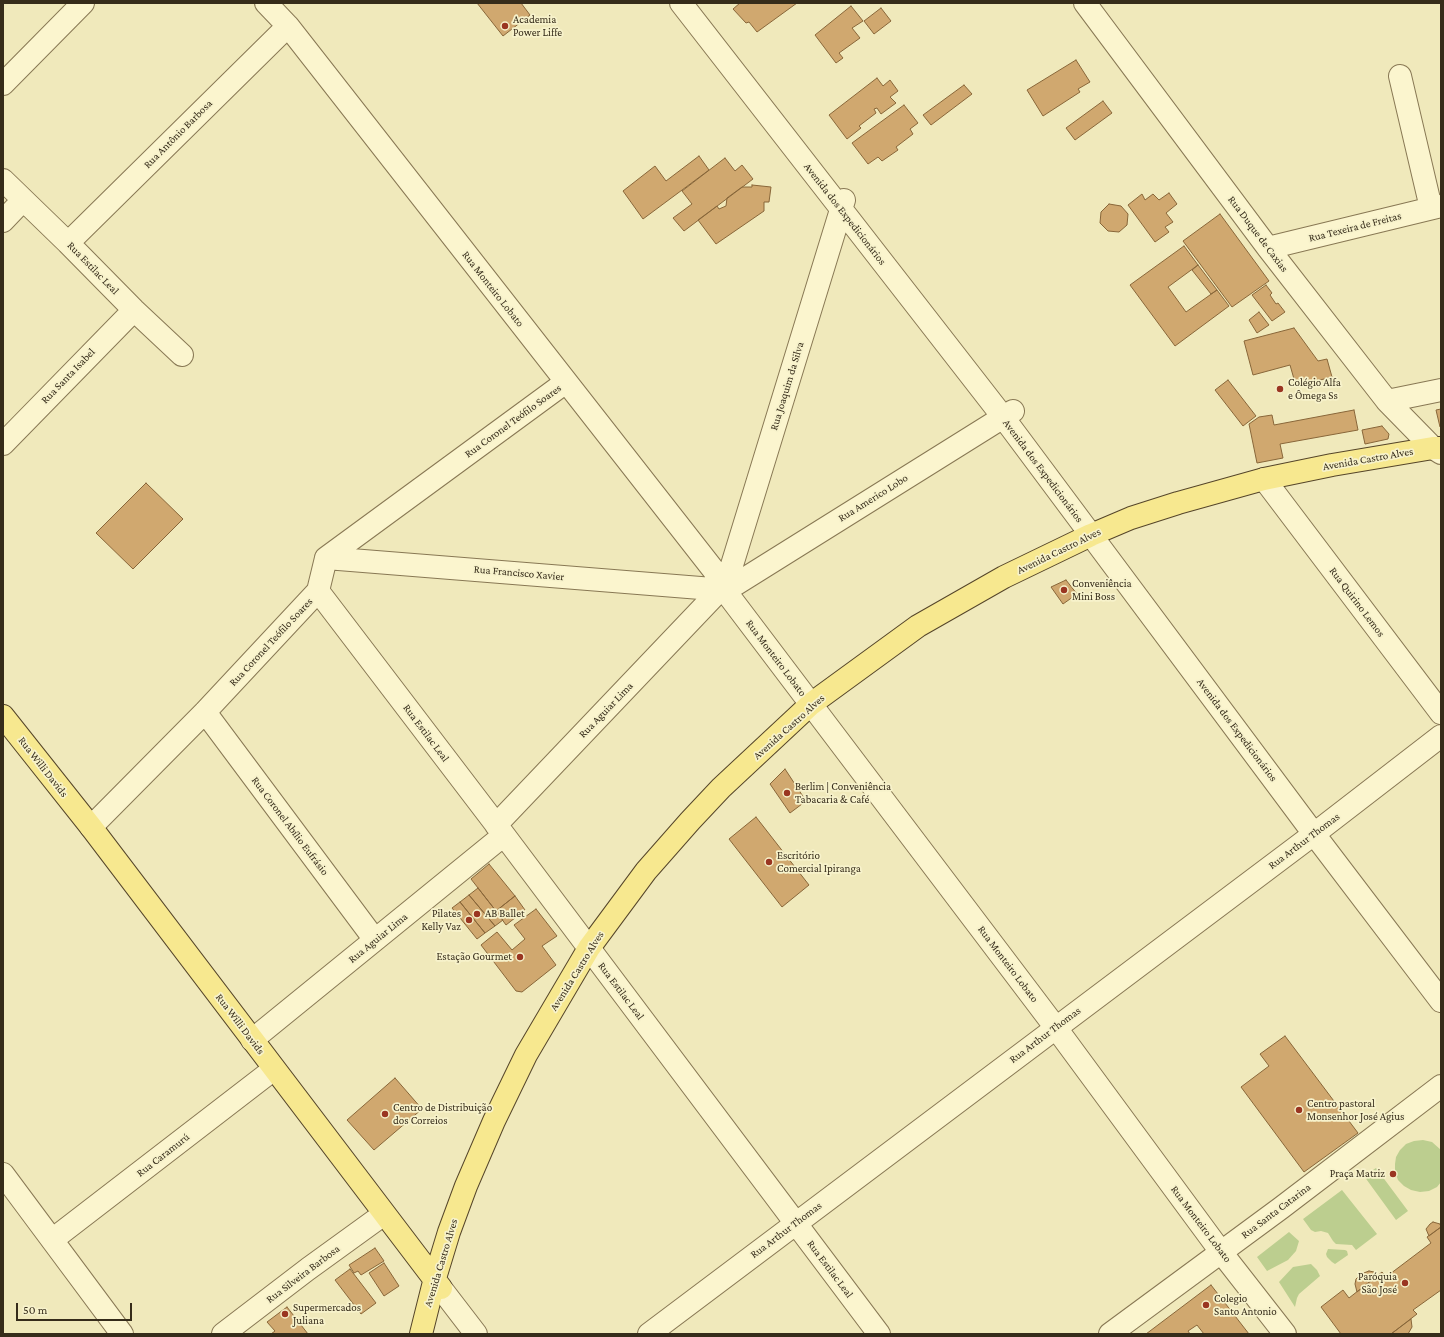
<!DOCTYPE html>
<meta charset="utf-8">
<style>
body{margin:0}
#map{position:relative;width:1444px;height:1337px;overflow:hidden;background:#f0e9bb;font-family:"Crimson Pro",serif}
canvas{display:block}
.frame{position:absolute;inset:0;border:4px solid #362c1a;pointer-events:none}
.scale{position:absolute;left:16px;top:1303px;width:116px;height:18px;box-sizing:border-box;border:2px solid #362c1a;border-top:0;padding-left:5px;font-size:12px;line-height:14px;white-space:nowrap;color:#362c1a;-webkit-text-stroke:3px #f7f2cb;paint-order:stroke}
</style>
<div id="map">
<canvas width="1444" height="1337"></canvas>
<div class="frame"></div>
<div class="scale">50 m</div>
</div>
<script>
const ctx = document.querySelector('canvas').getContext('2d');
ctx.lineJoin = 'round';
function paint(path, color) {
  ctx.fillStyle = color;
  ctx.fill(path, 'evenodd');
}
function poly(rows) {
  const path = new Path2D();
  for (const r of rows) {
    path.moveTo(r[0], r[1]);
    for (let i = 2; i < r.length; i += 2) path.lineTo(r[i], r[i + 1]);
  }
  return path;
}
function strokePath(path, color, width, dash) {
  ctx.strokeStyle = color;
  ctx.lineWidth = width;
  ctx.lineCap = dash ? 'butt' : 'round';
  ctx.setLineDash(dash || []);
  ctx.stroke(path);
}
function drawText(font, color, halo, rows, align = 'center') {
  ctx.font = font + ' "Crimson Pro",serif';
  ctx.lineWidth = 3.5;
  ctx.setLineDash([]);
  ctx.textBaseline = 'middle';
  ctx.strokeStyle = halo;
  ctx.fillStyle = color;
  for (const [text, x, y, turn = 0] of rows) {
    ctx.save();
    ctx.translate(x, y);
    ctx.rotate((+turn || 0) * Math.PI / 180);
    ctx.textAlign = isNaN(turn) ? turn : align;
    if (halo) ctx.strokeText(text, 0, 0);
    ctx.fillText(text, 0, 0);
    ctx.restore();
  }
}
const green = poly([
 [1423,1140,1432,1142,1441,1150,1441,1182,1437,1187,1429,1191,1420,1192,1411,1190,1404,1186,1398,1180,1395,1172,1395,1164,1396,1157,1400,1150,1406,1144,1414,1141],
 [1376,1168,1408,1211,1396,1220,1364,1176],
 [1342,1190,1377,1234,1356,1250,1352,1245,1336,1244,1333,1241,1328,1233,1321,1231,1315,1232,1311,1230,1303,1219],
 [1289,1232,1299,1241,1296,1251,1288,1260,1267,1271,1257,1257],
 [1328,1249,1345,1250,1347,1251,1348,1255,1335,1264,1332,1262,1327,1257,1326,1254],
 [1311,1264,1317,1270,1320,1276,1299,1294,1297,1298,1295,1307,1279,1282,1293,1267]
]);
const building = poly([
 [477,3,521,3,530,15,503,36,477,3],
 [740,3,797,3,757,32,749,22,746,23,733,9,740,3],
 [851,6,863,21,852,28,860,38,839,53,843,58,836,63,815,35,851,6],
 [881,8,891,21,874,34,864,21,881,8],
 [1076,60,1090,82,1078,89,1080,92,1043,116,1027,90,1076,60],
 [877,78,883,86,890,80,898,91,890,97,896,103,881,114,877,108,874,109,876,113,859,126,861,128,847,139,829,115,877,78],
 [964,85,972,94,931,125,923,115,964,85],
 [1103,101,1112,113,1075,140,1066,128,1103,101],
 [904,105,918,123,910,129,913,134,896,147,898,150,882,161,878,157,868,164,852,143,904,105],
 [699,156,709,170,643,219,623,191,655,166,666,181,699,156],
 [725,158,735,171,742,165,753,179,684,231,673,218,692,204,682,191,725,158],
 [752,185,771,187,769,202,764,202,764,211,716,244,698,220,717,206,719,209,726,206,727,198,742,187,752,187,752,185],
 [1169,193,1177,204,1166,213,1173,222,1165,227,1169,232,1155,242,1128,205,1142,194,1145,200,1153,194,1159,200,1169,193],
 [1109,204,1121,206,1128,214,1127,225,1119,232,1108,231,1100,223,1101,212,1109,204],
 [1220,214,1269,281,1232,307,1183,241,1220,214],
 [1184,246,1198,265,1168,287,1186,312,1217,290,1229,306,1175,346,1130,285,1184,246],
 [1198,265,1217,290,1211,294,1192,270,1198,265],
 [1266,285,1272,293,1270,295,1276,304,1278,303,1285,312,1272,321,1252,295,1266,285],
 [1259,312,1269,325,1257,333,1249,320,1259,312],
 [1294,328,1318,361,1327,359,1332,377,1296,386,1290,365,1253,375,1244,341,1294,328],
 [1228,380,1256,416,1243,426,1215,390,1228,380],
 [1441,409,1441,427,1440,427,1436,410,1441,409],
 [1354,410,1358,430,1280,444,1283,458,1257,463,1249,424,1259,417,1272,415,1274,425,1354,410],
 [1382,426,1389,434,1388,439,1365,444,1362,430,1382,426],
 [146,483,183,519,133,569,96,533,146,483],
 [1066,580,1077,594,1063,604,1051,587,1066,580],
 [785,769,806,801,790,813,770,784,785,769],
 [756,817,809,885,782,907,729,839,756,817],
 [489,864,515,896,496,911,471,879,489,864],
 [478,888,503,920,495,926,469,895,478,888],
 [469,895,495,926,485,933,460,902,469,895],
 [515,896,525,910,506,925,496,911,515,896],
 [460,902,485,933,477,939,452,908,460,902],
 [536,909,557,936,542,946,556,965,522,992,516,991,481,945,497,932,512,950,525,939,514,925,536,909],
 [1285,1036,1358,1133,1304,1172,1241,1087,1269,1066,1260,1054,1285,1036],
 [395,1078,422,1109,374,1150,347,1120,395,1078],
 [1433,1222,1440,1224,1441,1227,1429,1236,1426,1229,1430,1224,1433,1222],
 [1441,1227,1441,1290,1413,1310,1417,1314,1391,1334,1341,1334,1321,1307,1343,1290,1349,1298,1382,1272,1386,1277,1431,1243,1427,1237,1441,1227],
 [375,1248,384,1261,361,1275,358,1271,354,1273,349,1265,375,1248],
 [384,1263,399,1286,384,1296,369,1273,384,1263],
 [350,1269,376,1303,361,1314,335,1280,350,1269],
 [1369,1271,1374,1272,1377,1276,1357,1292,1355,1284,1356,1279,1361,1274,1369,1271],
 [1211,1285,1249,1334,1204,1334,1197,1325,1188,1331,1190,1334,1146,1334,1211,1285],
 [287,1307,308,1334,271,1334,275,1331,267,1322,287,1307],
 [1411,1319,1412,1327,1408,1334,1391,1334,1411,1319]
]);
const minor = poly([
 [266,3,288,26,719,577],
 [681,3,1003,417,1314,834,1441,1001],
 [1085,3,1268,248,1387,401,1433,448,1441,453],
 [1400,76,1431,208],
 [3,84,83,3],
 [3,180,68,243,134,310,182,355],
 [3,221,23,200],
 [68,243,288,26],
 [1268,248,1441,206],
 [1387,401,1441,390],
 [3,444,134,310],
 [1264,479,1441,713],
 [326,558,713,589],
 [728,578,844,200],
 [733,586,1013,411],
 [318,591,504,835,879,1334],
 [729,596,1056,1028,1221,1252,1285,1334],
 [205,712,375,940],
 [496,825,716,594],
 [91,827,205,712,318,591,326,558,566,382],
 [252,1040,504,835],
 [3,1174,122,1334],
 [52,1240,274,1069],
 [443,1291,476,1334],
 [223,1334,308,1269,384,1214],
 [649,1334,1314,834,1441,736],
 [1110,1334,1281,1208,1441,1086]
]);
const major = poly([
 [3,716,91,827,441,1288],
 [421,1334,435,1278,449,1232,466,1186,494,1121,526,1055,589,948,646,871,690,821,721,788,811,704,918,626,1004,577,1091,535,1131,518,1178,503,1264,479,1332,465,1433,448,1441,448]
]);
const markers = [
 [505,26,4,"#9a3521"],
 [1280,389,4,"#9a3521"],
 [1064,590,4,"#9a3521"],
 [787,793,4,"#9a3521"],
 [769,862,4,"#9a3521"],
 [477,914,4,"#9a3521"],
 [469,920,4,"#9a3521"],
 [520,957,4,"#9a3521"],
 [1299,1110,4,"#9a3521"],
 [385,1114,4,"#9a3521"],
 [1393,1174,4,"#9a3521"],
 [1405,1283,4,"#9a3521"],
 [1206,1305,4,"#9a3521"],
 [285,1314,4,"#9a3521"]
];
const poiNames = [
 ["Academia",513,20],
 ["Power Liffe",513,33],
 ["Colégio Alfa",1288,383],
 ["e Ômega Ss",1288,396],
 ["Conveniência",1072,584],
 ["Mini Boss",1072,597],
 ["Berlim | Conveniência",795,787],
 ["Tabacaria & Café",795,800],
 ["Escritório",777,856],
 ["Comercial Ipiranga",777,869],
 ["Pilates",461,914,"right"],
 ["Kelly Vaz",461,927,"right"],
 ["AB Ballet",485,914],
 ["Estação Gourmet",512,957,"right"],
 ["Centro pastoral",1307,1104],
 ["Monsenhor José Agius",1307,1117],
 ["Centro de Distribuição",393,1108],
 ["dos Correios",393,1121],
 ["Praça Matriz",1385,1174,"right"],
 ["Paróquia",1397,1277,"right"],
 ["São José",1397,1290,"right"],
 ["Colegio",1214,1299],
 ["Santo Antonio",1214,1312],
 ["Supermercados",293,1308],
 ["Juliana",293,1321]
];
const streetNames = [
 ["Rua Antônio Barbosa",178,134,-45],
 ["Avenida dos Expedicionários",845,214,52],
 ["Rua Texeira de Freitas",1355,227,-14],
 ["Rua Duque de Caxias",1258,234,53],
 ["Rua Estilac Leal",93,268,46],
 ["Rua Monteiro Lobato",493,289,52],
 ["Rua Santa Isabel",68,376,-46],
 ["Rua Joaquim da Silva",787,386,-73],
 ["Rua Coronel Teófilo Soares",513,421,-36],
 ["Avenida Castro Alves",1368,459,-10],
 ["Avenida dos Expedicionários",1043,471,53],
 ["Rua Americo Lobo",873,498,-32],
 ["Avenida Castro Alves",1059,551,-26],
 ["Rua Francisco Xavier",519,573,5],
 ["Rua Quirino Lemos",1357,602,53],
 ["Rua Coronel Teófilo Soares",271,642,-47],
 ["Rua Monteiro Lobato",776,658,53],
 ["Rua Aguiar Lima",606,710,-46],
 ["Avenida Castro Alves",789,727,-42],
 ["Avenida dos Expedicionários",1237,730,53],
 ["Rua Estilac Leal",426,733,53],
 ["Rua Willi Davids",43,767,52],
 ["Rua Coronel Abílio Eufrásio",290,826,53],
 ["Rua Arthur Thomas",1304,841,-37],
 ["Rua Aguiar Lima",378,938,-39],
 ["Rua Monteiro Lobato",1008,964,53],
 ["Avenida Castro Alves",577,971,-58],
 ["Rua Estilac Leal",621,991,53],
 ["Rua Willi Davids",240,1024,53],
 ["Rua Arthur Thomas",1045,1035,-37],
 ["Rua Caramurú",163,1155,-38],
 ["Rua Santa Catarina",1276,1211,-37],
 ["Rua Monteiro Lobato",1201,1224,53],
 ["Rua Arthur Thomas",786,1230,-37],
 ["Avenida Castro Alves",441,1263,-73],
 ["Rua Estilac Leal",830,1269,53],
 ["Rua Silveira Barbosa",303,1274,-37]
];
paint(green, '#bcce8f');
paint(building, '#d0a86f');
strokePath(building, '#886639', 1);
strokePath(minor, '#887854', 24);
strokePath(major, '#554529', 24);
strokePath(minor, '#fbf5ce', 22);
strokePath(major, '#f7e88f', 22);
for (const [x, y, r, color] of markers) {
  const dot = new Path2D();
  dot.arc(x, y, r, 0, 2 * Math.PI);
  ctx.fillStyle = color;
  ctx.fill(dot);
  strokePath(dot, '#f7f2cb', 1.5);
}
drawText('11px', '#362c1a', '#f7f2cb', poiNames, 'left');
drawText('11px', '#362c1a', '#f7f2cb', streetNames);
</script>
